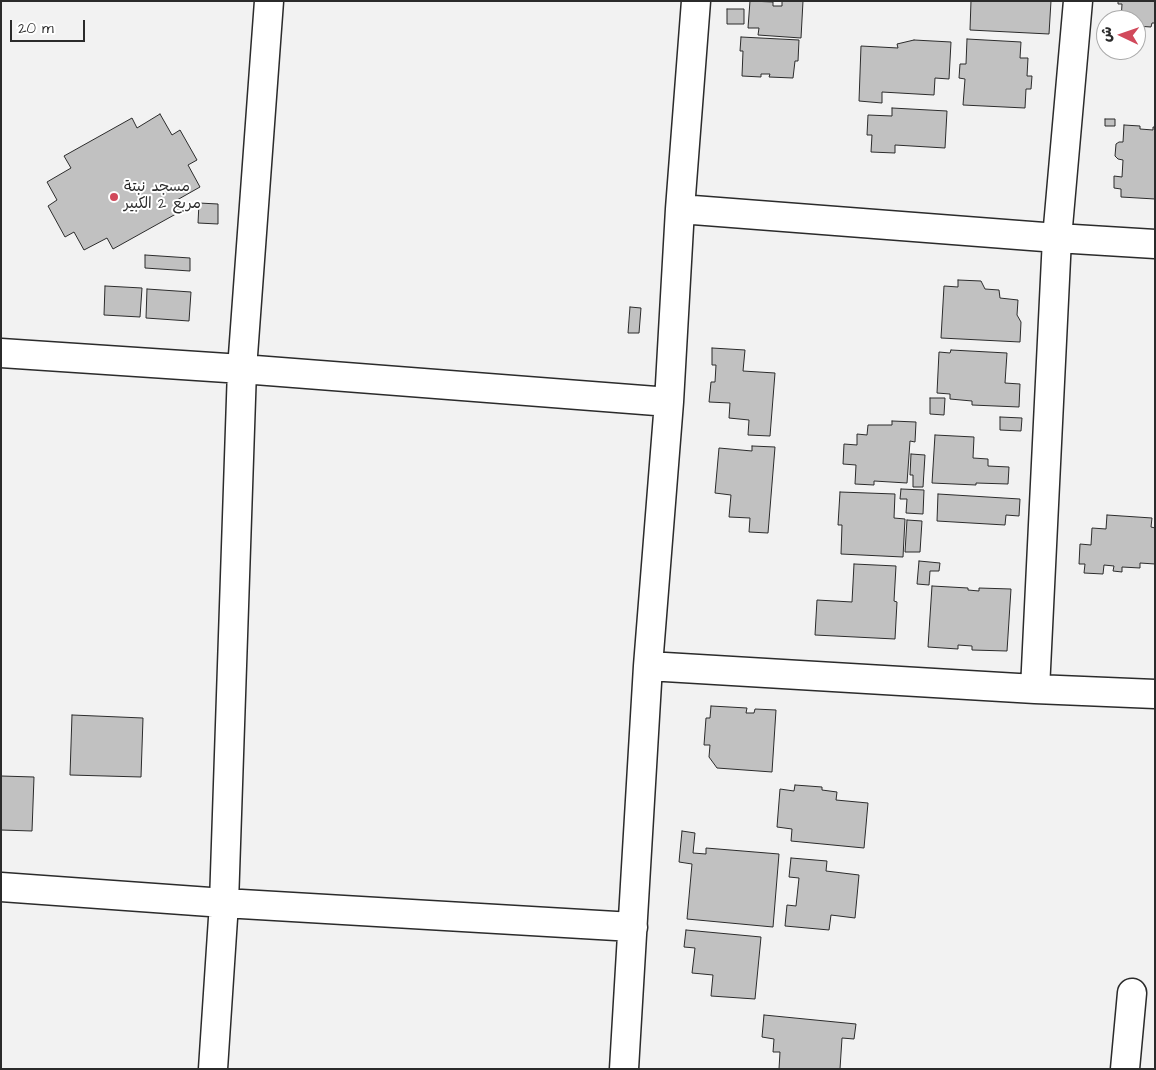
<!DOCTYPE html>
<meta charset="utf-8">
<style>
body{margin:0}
#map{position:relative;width:1156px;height:1070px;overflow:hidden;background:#f2f2f2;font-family:"Architects Daughter","Playpen Sans Arabic",sans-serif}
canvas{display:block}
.frame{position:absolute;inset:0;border:2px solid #2b2b2b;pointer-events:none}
.north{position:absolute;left:1096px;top:10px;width:50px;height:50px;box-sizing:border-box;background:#fff;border:1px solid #aaa;border-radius:50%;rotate:273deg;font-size:14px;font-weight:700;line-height:20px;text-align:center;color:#2b2b2b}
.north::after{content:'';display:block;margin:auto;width:18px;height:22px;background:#d1495b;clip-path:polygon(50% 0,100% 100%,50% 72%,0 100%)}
.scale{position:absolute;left:10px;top:20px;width:75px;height:22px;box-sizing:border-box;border:2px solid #2b2b2b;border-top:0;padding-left:6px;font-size:15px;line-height:18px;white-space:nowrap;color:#2b2b2b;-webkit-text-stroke:4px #fff;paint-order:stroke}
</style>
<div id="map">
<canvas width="1156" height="1070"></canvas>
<div class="frame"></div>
<div class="north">ش</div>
<div class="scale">20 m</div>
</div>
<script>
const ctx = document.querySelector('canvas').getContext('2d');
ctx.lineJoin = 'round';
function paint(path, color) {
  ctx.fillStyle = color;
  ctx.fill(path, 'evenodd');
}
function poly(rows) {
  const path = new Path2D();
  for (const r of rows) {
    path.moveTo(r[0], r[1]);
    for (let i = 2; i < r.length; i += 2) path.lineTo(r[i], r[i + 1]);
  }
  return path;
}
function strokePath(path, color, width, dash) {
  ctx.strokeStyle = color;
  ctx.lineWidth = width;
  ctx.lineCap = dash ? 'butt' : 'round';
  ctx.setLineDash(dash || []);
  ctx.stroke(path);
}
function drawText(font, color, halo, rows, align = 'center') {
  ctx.font = font + ' "Architects Daughter","Playpen Sans Arabic",sans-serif';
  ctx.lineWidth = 4;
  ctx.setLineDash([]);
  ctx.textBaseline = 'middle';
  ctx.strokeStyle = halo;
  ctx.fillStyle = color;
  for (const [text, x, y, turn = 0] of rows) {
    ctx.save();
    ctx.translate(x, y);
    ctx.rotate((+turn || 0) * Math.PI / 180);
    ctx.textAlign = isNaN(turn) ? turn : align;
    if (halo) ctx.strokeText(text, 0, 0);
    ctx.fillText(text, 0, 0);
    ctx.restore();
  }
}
const building = poly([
 [750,1,773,2,773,6,782,6,782,1,803,1,801,38,758,35,759,28,748,28,750,1],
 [971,1,1051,1,1049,34,970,30,971,1],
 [1118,1,1155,1,1155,23,1152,23,1151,27,1136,26,1136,20,1121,20,1122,4,1118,4,1118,1],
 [727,9,744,9,744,24,727,24,727,9],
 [741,37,799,40,798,61,795,61,793,78,769,77,770,74,761,74,761,77,742,76,743,51,740,51,741,37],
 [967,39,1021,42,1020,58,1028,58,1027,76,1032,76,1031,89,1026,89,1025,108,963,105,965,79,959,78,960,64,966,64,967,39],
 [914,40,951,42,949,79,935,78,934,95,882,92,882,103,859,101,861,46,898,48,897,44,914,40],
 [892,108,947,111,945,148,895,145,895,153,871,152,872,135,867,135,868,115,892,116,892,108],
 [160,114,172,135,180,130,197,160,188,165,200,187,177,200,183,210,113,249,107,238,84,250,74,232,65,237,48,206,57,200,47,182,71,168,64,156,132,118,137,128,160,114],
 [1105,119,1115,119,1115,126,1105,126,1105,119],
 [1124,125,1140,126,1140,129,1153,130,1153,127,1155,127,1155,199,1121,197,1121,189,1114,188,1114,176,1122,177,1123,160,1118,159,1115,156,1116,144,1119,142,1123,142,1124,125],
 [199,203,218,204,218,224,198,223,199,203],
 [145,255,190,258,190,271,145,268,145,255],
 [958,280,981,281,985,289,999,290,1000,298,1018,300,1017,315,1021,322,1020,342,941,338,944,286,958,287,958,280],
 [105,286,142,288,140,317,104,315,105,286],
 [147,289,191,292,189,321,146,318,147,289],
 [630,307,641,308,639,333,628,333,630,307],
 [712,348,745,350,743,371,775,373,770,436,748,435,749,420,729,418,730,403,709,402,711,382,715,382,716,365,712,365,712,348],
 [951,350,1007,353,1005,383,1020,384,1019,407,972,405,972,401,950,399,950,394,937,393,939,352,950,353,951,350],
 [930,398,945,398,944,415,930,414,930,398],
 [1000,417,1022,418,1021,431,1000,430,1000,417],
 [892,421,916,422,915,442,910,441,907,483,874,481,874,485,855,484,856,465,843,464,844,444,857,445,857,434,867,435,868,425,892,425,892,421],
 [935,435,974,437,973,458,988,459,988,466,1009,467,1008,484,976,483,976,485,932,483,935,435],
 [752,446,775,447,768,533,749,532,750,518,729,517,731,495,715,493,719,448,752,451,752,446],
 [911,454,925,455,923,487,913,487,913,475,910,475,911,454],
 [901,489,924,490,923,514,906,513,907,499,900,499,901,489],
 [840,492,895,494,894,518,905,519,903,557,841,554,842,525,838,525,840,492],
 [938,494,1020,499,1019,516,1006,515,1005,525,937,521,938,494],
 [1107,515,1152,518,1151,527,1155,528,1155,564,1140,563,1140,568,1122,567,1122,572,1113,571,1114,566,1104,565,1103,574,1084,573,1085,564,1079,564,1080,544,1091,545,1092,528,1106,529,1107,515],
 [907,520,922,521,920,552,905,552,907,520],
 [919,561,940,563,939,571,930,571,929,585,917,584,919,561],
 [854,564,896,566,894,601,897,602,895,639,815,635,817,600,852,602,854,564],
 [932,586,968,588,968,590,979,591,979,588,1011,589,1007,651,972,650,972,646,958,645,958,649,928,647,932,586],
 [711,706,747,708,746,713,754,713,755,709,776,710,772,772,717,768,709,757,710,745,704,745,706,718,710,718,711,706],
 [72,715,143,718,141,777,70,775,72,715],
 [1,776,34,777,32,831,1,830,1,776],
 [795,785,822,787,822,790,837,792,836,800,868,803,864,848,791,841,792,829,777,827,780,789,794,791,795,785],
 [682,831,695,833,693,853,706,854,706,848,779,854,773,927,687,919,692,864,679,862,682,831],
 [791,858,827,861,826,871,859,875,855,918,831,915,829,930,785,926,787,905,796,906,799,878,789,877,791,858],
 [686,930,761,937,755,999,711,996,713,975,692,973,695,948,684,947,686,930],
 [764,1015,856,1024,854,1039,842,1038,840,1069,779,1069,780,1052,773,1052,774,1039,762,1037,764,1015]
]);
const minor = poly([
 [680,209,1057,238,1155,244],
 [1,353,242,369,669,402],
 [648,666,1035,689,1155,694],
 [1035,689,1057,238,1078,1],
 [1,887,224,903,633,927],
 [213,1069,224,903,242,369,269,1],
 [624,1069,648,666,669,402,680,209,696,1],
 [1125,1069,1132,993]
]);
const markers = [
 [114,197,5,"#d1495b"]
];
const poiNames = [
 ["مسجد نبتة",124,188],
 ["مربع 2 الكبير",124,205]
];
paint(building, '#c1c1c1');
strokePath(building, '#2b2b2b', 1);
strokePath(minor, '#2b2b2b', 31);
strokePath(minor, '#fff', 28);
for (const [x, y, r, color] of markers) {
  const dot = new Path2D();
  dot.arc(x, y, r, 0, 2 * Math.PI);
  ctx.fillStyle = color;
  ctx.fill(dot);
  strokePath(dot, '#fff', 2);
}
drawText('15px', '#2b2b2b', '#fff', poiNames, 'left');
</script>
